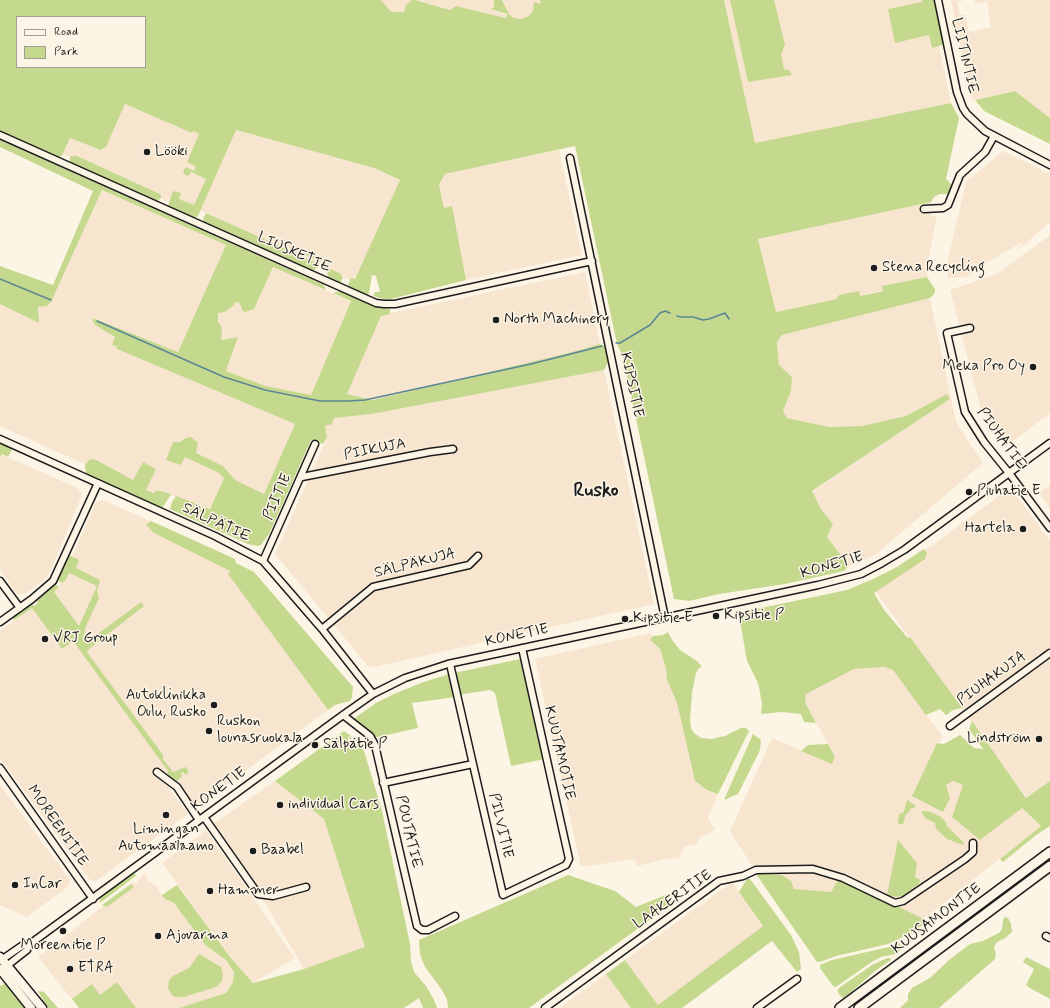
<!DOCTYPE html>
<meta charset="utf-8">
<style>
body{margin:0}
#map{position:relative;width:1050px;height:1008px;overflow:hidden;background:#fcf5e5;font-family:Mynerve,sans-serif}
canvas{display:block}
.legend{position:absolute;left:16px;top:16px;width:130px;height:52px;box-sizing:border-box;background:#fcf5e5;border:1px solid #a29e95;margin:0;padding:5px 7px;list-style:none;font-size:12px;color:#1c1c1c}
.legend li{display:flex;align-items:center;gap:8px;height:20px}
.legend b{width:20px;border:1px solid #a29e95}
</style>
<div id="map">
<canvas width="1050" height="1008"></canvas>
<ul class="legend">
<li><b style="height:5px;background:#fcf5e5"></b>Road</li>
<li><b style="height:11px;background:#c5d98e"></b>Park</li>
</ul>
</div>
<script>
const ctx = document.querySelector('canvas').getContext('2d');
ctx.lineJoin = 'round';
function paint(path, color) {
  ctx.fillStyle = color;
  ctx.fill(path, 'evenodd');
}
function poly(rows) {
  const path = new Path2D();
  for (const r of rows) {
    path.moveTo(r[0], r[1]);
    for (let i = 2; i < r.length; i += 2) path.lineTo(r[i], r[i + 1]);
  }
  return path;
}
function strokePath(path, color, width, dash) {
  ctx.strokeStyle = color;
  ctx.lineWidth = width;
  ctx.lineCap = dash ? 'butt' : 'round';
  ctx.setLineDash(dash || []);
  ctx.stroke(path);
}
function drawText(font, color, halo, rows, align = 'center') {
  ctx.font = font + ' Mynerve,sans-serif';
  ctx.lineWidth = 3;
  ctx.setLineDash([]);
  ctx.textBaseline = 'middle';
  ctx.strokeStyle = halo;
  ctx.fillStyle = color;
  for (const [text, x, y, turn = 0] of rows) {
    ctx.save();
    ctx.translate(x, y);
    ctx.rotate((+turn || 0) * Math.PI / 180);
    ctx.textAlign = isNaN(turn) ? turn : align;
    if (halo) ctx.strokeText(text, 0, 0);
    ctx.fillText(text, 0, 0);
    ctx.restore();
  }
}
const built = poly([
 [381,0,412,0,406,5,405,12,391,12],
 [415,0,494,0,494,7,491,9,507,15,506,18,456,6,450,10],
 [502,0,540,0,541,4,529,16,521,19,514,18,509,14],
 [724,0,929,0,951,103,755,143],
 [951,0,965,0,957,2,960,15,965,14,969,32,991,27,987,2,975,4,975,0,1050,0,1050,118,1015,91,972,100],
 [125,104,192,133,193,131,199,134,187,162,196,167,194,171,183,171,184,174,190,172,206,179,194,206,179,199,173,191,168,202,161,198,158,193,77,156,70,157,62,154,70,138,98,150,104,149],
 [235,130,374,168,401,181,355,279,351,278,350,280,340,276,341,274,200,210],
 [559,150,582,255,466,280,452,207,444,208,439,185,445,174],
 [1003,151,1050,174,1050,222,1016,252,1023,242,979,267,968,277,948,278,947,262,966,182],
 [102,190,226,245,178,352,93,318,95,325,115,337,117,349,295,424,264,494,220,474,224,478,210,509,156,490,154,493,82,463,0,426,0,297,39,314,38,307,46,306,51,302],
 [931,202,931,216,937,216,928,262,927,277,883,286,883,290,859,296,859,291,837,299,776,312,758,239],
 [1050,235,1050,413,1008,445,981,410,950,290,997,274],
 [273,267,351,301,311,395,266,386,226,371,238,337,221,340,218,312,235,303,238,302,240,304,242,310,254,309],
 [585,272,600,344,572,352,373,400,347,394,381,315],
 [930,298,956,422,983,463,875,555,849,566,827,537,833,524,821,509,812,492,950,399,947,394,906,416,862,426,829,427,787,418,783,411,791,391,779,365,777,342,782,335],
 [604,370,654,604,374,667,367,665,275,554,324,445,327,437,325,426,334,418,372,414],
 [0,454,78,488,82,495,59,551,47,578,25,594,17,594,0,570],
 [1050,485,1050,508,1039,493],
 [1007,490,1013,491,1050,541,1050,781,1027,798,870,584,899,570],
 [103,500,235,559,229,574,328,710,195,808,176,782,168,787,188,814,96,881,90,880,0,758,0,631,59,587,96,502],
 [650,633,653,636,650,641,660,649,666,669,667,680,677,703,695,781,707,790,718,794,708,818,715,830,699,838,698,844,684,847,679,858,666,859,637,866,635,859,581,867,535,659],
 [884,667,893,670,943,737,937,743,912,796,953,781,1022,808,1041,826,926,917,920,921,834,893,767,889,730,831,772,738,832,763,835,757,805,702,805,694,854,669],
 [275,781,324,819,366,947,304,969,248,874,213,824],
 [0,785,70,880,69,886,27,917,0,905],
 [206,830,295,958,253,983,230,957,162,863],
 [145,873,148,881,156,886,165,899,174,903,205,945,226,960,229,964,234,972,233,982,226,993,179,1008,79,1008,38,957,103,906,105,907,132,885,131,884,133,882,135,885,140,878,139,878],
 [732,882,763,926,658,1005,625,960],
 [606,974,631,1008,559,1008]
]);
const green = poly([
 [0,0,381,0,391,12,404,12,406,5,412,0,415,0,450,10,456,6,506,18,507,14,491,9,494,7,494,0,502,0,509,14,514,18,521,19,529,16,533,11,534,2,541,4,540,0,724,0,755,143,951,103,959,118,946,179,951,184,950,194,940,194,934,197,931,202,758,239,776,312,837,299,839,295,859,291,860,296,883,291,882,286,927,277,935,289,935,293,930,298,782,335,777,342,779,365,792,377,791,391,783,411,787,418,829,427,862,426,906,416,947,394,950,399,812,491,821,509,833,524,827,537,849,566,844,571,785,584,719,594,689,601,674,599,623,357,617,344,575,146,445,174,439,185,444,208,452,206,466,280,387,300,373,296,375,292,380,292,376,276,372,275,369,293,367,296,348,288,348,285,351,278,355,279,400,180,374,168,236,130,198,216,193,219,168,208,168,206,172,193,174,191,181,193,179,199,194,205,206,179,191,172,188,176,183,173,185,167,194,171,196,167,187,162,199,134,193,131,192,133,125,104,106,147,100,150,70,138,62,155,58,158,0,133],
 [17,17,145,17,145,67,17,67],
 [730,0,774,0,785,45,781,54,784,69,789,70,792,75,748,82],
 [922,0,935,0,943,41,942,45,932,48,929,35,895,43,888,9,922,2],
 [1015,91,1050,118,1050,144,984,111,975,100],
 [0,140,324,285,326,290,273,267,254,309,245,312,242,310,240,304,238,302,235,303,233,306,224,312,218,313,218,321,222,328,221,340,238,337,226,371,266,386,311,395,351,301,333,293,340,291,377,307,390,309,390,314,381,316,347,394,373,400,572,352,600,344,606,347,609,360,604,370,372,414,334,418,332,424,325,426,327,437,323,444,311,440,269,534,261,545,257,546,248,544,170,509,172,502,176,496,210,509,224,478,219,473,185,457,181,465,166,460,173,442,180,442,186,438,191,437,198,443,196,453,223,466,235,480,264,494,295,424,117,349,116,346,112,345,115,337,95,325,93,321,93,318,178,352,226,245,102,190,51,302,47,306,38,307,39,323,0,304,0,266,53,285,93,191,0,147],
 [74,156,77,156,158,193,161,195,161,198,156,202,70,163,70,157],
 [206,213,320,264,319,267,314,270,308,270,205,224,203,219],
 [291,244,320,257,321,261,320,261,290,248],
 [329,268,341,274,341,276,343,277,340,284,330,280,327,274],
 [0,443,11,448,12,450,8,457,2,454,0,457],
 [93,459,98,461,133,480,143,462,156,469,146,490,154,493,156,490,171,494,163,507,161,508,86,474,85,465,89,460],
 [151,521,235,559,236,563,254,572,353,687,352,697,350,701,335,705,328,710,228,574,230,571,154,533,146,525],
 [924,549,927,553,925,559,874,593,884,610,908,638,910,637,962,708,953,710,946,715,940,709,926,715,893,670,884,667,854,669,806,694,805,702,816,723,804,722,801,714,781,712,761,714,762,703,758,683,747,661,739,615,742,612,847,590,873,579,897,567],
 [69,555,79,560,76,568,100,580,97,591,99,598,86,626,83,637,87,642,141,602,144,606,99,641,87,651,87,652,163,755,163,759,173,772,186,767,188,770,188,773,186,775,183,772,181,773,182,777,174,783,167,773,168,771,73,641,62,649,32,608,14,620,13,618,13,616,31,603,34,606,38,603,36,599,55,585,59,586,54,592,79,626,97,586,69,573,65,581,62,583,59,581,58,578],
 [668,632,672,640,680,650,697,661,702,667,699,668,696,673,692,693,690,720,691,728,694,733,701,738,711,739,725,736,741,728,746,728,749,731,718,794,707,790,695,781,677,703,667,680,666,669,660,649,650,640,653,636,663,635],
 [520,659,522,659,545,759,511,766,495,693,490,690,464,694,459,696,454,673],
 [449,674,450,674,455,697,412,703,418,728,373,738,352,720,376,703,396,693,421,683],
 [972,721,1026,798,1050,781,1050,826,1036,835,1003,862,1000,859,1041,826,1022,808,980,840,952,817,963,785,953,781,946,785,950,798,943,812,912,796,937,743,944,744,960,735,974,748,983,749,969,729],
 [344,731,359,742,364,751,382,811,410,944,411,961,414,972,426,986,434,1000,437,1008,423,1008,419,998,404,1008,179,1008,226,993,233,982,234,972,226,960,205,945,174,903,165,899,162,895,177,885,230,957,253,983,304,969,365,947,324,819,275,781],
 [753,734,761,740,760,750,738,794,724,800],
 [828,744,835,757,832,764,801,751,808,745],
 [907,800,916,806,914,808,911,808,909,812,906,814,903,824,899,824,898,822,899,814,904,812],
 [922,811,931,812,941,817,946,822,947,826,964,843,963,845,947,839,936,829,935,823,925,818,922,813],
 [898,840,917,863,915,877,920,880,919,884,902,896,896,897,887,895],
 [132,874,137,875,100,903,100,898],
 [756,874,782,875,791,881,794,889,831,892,839,878,928,921,910,934,888,944,836,956,820,962,817,962],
 [568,875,615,891,636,907,668,894,672,897,670,905,529,1008,448,1008,447,1000,442,990,425,967,420,954,419,940],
 [747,879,750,879,791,935,799,952,801,969,797,972,772,941,682,1008,631,1008,606,974,625,960,658,1005,763,926,739,892],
 [131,884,134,887,107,907,102,905],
 [1005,917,1008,918,1011,924,1012,932,1005,938,997,942,994,947,996,954,995,959,939,1008,900,1008,908,1000,908,994,912,988,930,978,949,960,970,944,983,941,999,933,1002,929,1003,920],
 [899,943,903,948,896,954,881,957,870,963,836,987,833,986,820,968,820,965,832,960,889,947],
 [199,954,221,967,223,974,222,981,216,987,184,997,175,997,172,995,168,988,169,980,173,976,189,968],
 [1026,957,1050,969,1050,999,1028,987,1028,986,1026,985,1034,969,1023,962],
 [887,958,890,958,891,960,875,971,850,993,843,998,840,995,837,991,839,988,872,965],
 [117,982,136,1008,79,1008,72,999,92,984,100,995],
 [7,983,27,1008,0,1008,0,986],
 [38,991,44,992,58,1008,48,1008]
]);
const stream = poly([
 [0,279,51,300],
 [677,316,681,317,693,317,703,320,709,319,725,313,729,319],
 [97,321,224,377,265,390,320,401,348,401,365,400,531,364,602,346],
 [616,343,620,343,650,325,660,313,665,311,670,313]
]);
const minor = poly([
 [938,0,957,92,963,108,967,114,985,131,1050,165],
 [0,135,376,303,384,304,395,304,592,261],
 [570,158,665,618],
 [924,209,943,208,948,205,960,175,985,152,994,136],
 [970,328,947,333,965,412,984,442,1009,473,1050,528],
 [0,439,215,536,263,561,322,629,373,694],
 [302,477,430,452,453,449],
 [263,561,315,444],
 [0,581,20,608],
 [0,622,32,599,53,581,98,483],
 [322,629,373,587,469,565,478,556],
 [450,664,503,895,566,865,569,859,522,648],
 [343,715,370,736,375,745,417,926,422,930,428,930,455,916],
 [950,726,1050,653],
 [0,768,93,899],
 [157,772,177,787,199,820],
 [383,783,473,764],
 [204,817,258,894,273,896,306,887],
 [1046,936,1050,938],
 [0,961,23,945,30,944],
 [4,968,27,950,30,944,343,715,373,694,405,678,448,664,818,585,861,574,882,563,904,550,1050,443],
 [545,1008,719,881,743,876,756,870,813,869,843,878,895,903,903,901,965,859,973,852,973,843],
 [757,1008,797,979]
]);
const major = poly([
 [0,957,42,1008],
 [0,969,31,1008]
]);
const highway = poly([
 [840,1008,1050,852],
 [859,1008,1050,866]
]);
const markers = [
 [147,152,4,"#1c1c1c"],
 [874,268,4,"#1c1c1c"],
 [496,320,4,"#1c1c1c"],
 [1033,367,4,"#1c1c1c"],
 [969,492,4,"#1c1c1c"],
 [1023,529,4,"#1c1c1c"],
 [716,616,4,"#1c1c1c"],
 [625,619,4,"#1c1c1c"],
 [45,639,4,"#1c1c1c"],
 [214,705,4,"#1c1c1c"],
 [209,731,4,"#1c1c1c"],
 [1039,739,4,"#1c1c1c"],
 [315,745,4,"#1c1c1c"],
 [280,805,4,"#1c1c1c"],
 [166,815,4,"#1c1c1c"],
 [253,851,4,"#1c1c1c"],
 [15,885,4,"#1c1c1c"],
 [210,891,4,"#1c1c1c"],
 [63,931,4,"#1c1c1c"],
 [158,936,4,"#1c1c1c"],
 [70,969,4,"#1c1c1c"]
];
const streetNames = [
 ["LIITINTIE",964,56,77],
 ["LIUSKETIE",294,253,24],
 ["KIPSITIE",631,385,78],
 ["PIUHATIE",1001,439,54],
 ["PIIKUJA",375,450,-11],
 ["PIITIE",278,497,-66],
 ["SÄLPÄTIE",216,523,25],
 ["SÄLPÄKUJA",415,564,-14],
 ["KONETIE",832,566,-16],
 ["KONETIE",517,636,-12],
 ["PIUHAKUJA",992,679,-36],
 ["KUUTAMOTIE",559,753,77],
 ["KONETIE",219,790,-36],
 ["MOREENITIE",57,826,55],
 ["PILVITIE",500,826,77],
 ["POUTATIE",408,832,77],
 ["LAAKERITIE",673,900,-35],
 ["KUUSAMONTIE",937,919,-37]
];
const poiNames = [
 ["Lööki",155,152],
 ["Stena Recycling",882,268],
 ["North Machinery",504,320],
 ["Meka Pro Oy",1025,367,"right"],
 ["Piuhatie E",977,492],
 ["Hartela",1015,529,"right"],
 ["Kipsitie P",724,616],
 ["Kipsitie E",633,619],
 ["VRJ Group",53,639],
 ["Autoklinikka",206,696,"right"],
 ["Oulu, Rusko",206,713,"right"],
 ["Ruskon",217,722],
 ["lounasruokala",217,739],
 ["Lindström",1031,739,"right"],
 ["Sälpätie P",323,745],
 ["individual Cars",288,805],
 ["Limingan",166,830,"center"],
 ["Automaalaamo",166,847,"center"],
 ["Baabel",261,851],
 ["InCar",23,885],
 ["Hammer",218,891],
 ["Ajovarma",166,936],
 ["Moreenitie P",63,946,"center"],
 ["ETRA",78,969]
];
const districtNames = [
 ["Rusko",596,492]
];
paint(built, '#f8e5d0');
paint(green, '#c5d98e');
strokePath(stream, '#5b8695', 1.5);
strokePath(minor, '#1c1c1c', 9);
strokePath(major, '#1c1c1c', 11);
strokePath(highway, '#1c1c1c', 12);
strokePath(minor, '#fcf5e5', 6);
strokePath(major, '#fcf5e5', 8);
strokePath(highway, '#fcf5e5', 9);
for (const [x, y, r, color] of markers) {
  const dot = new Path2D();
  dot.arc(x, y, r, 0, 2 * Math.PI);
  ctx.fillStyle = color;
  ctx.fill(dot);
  strokePath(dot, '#fcf5e5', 1.5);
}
drawText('15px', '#1c1c1c', '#fcf5e5', streetNames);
drawText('15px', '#1c1c1c', '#fcf5e5', poiNames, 'left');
drawText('bold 19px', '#1c1c1c', '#fcf5e5', districtNames);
</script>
